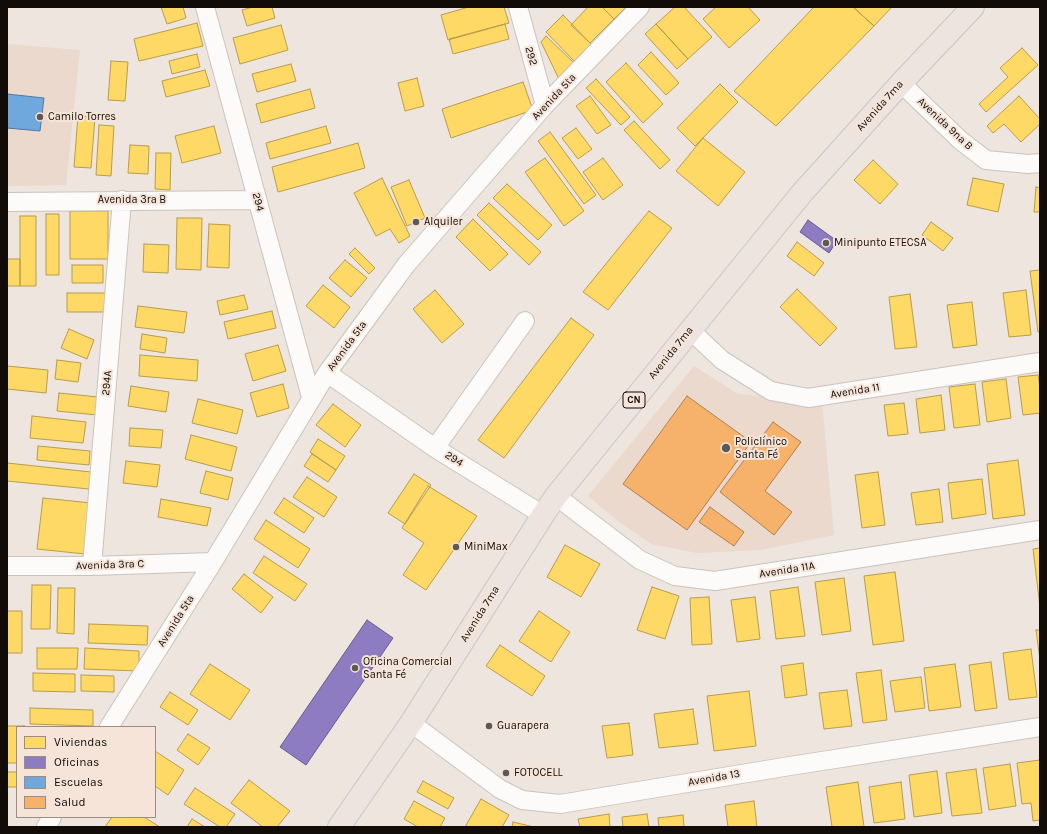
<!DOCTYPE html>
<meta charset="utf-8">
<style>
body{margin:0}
#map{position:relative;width:1047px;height:834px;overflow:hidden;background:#eee5de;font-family:Karla,sans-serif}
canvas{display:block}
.frame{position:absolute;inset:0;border:8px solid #110c08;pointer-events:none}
.legend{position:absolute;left:16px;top:726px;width:140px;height:92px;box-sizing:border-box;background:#f5e4d7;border:1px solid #9a8e84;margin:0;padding:5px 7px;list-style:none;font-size:12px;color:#110c08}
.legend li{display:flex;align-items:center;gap:8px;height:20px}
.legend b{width:20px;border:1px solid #9a8e84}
</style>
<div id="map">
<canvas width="1047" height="834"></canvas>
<div class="frame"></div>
<ul class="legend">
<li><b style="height:11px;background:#ffd966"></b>Viviendas</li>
<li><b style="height:11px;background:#8e7cc3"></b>Oficinas</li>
<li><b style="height:11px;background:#6fa8dc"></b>Escuelas</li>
<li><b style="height:11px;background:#f6b26b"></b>Salud</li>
</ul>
</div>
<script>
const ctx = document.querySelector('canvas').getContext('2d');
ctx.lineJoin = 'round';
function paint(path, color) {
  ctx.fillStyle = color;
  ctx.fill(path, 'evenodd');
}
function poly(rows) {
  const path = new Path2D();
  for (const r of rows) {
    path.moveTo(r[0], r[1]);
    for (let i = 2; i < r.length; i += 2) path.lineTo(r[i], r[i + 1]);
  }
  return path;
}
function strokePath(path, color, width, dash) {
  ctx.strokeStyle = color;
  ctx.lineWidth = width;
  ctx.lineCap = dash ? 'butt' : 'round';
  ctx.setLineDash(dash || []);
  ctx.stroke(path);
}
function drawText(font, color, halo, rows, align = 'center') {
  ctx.font = font + ' Karla,sans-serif';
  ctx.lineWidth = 4;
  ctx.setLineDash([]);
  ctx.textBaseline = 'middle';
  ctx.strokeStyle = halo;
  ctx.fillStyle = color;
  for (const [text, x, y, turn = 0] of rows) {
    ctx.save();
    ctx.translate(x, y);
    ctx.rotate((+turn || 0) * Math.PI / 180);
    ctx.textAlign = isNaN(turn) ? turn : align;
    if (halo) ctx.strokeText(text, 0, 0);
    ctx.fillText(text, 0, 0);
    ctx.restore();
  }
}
const built = poly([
 [7,44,80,50,66,185,7,186],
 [694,366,738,394,822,401,834,535,761,550,697,553,651,544,618,521,588,496]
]);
const homes = poly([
 [161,7,183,7,186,18,167,24,161,7],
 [253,7,272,7,275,18,247,26,242,10,253,7],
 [469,7,504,7,509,23,448,40,441,15,469,7],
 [588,7,602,7,614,19,590,43,571,25,588,7],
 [602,7,626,7,614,19,602,7],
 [675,7,684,7,712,37,688,59,656,24,675,7],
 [716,7,748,7,760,20,729,48,703,19,716,7],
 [814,7,853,7,874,26,776,126,734,91,814,7],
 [853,7,892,7,874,26,853,7],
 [563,15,591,44,574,61,546,32,563,15],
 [197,23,203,46,139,61,134,39,197,23],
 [505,24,509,39,453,54,449,39,505,24],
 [656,24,688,59,677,69,645,34,656,24],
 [281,25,288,50,240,64,233,38,281,25],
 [546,36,575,64,559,79,541,42,546,36],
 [1022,48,1038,65,986,112,979,104,1008,77,1000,68,1022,48],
 [651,52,679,83,666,95,638,65,651,52],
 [197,54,200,67,172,74,169,61,197,54],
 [111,61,128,62,125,101,108,100,111,61],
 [626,63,663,104,643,123,606,82,626,63],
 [291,64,296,81,257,92,252,74,291,64],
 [205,70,210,86,166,97,162,81,205,70],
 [417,78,424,106,405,111,398,83,417,78],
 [596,79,630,117,621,125,586,88,596,79],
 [523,82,533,110,451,138,442,109,523,82],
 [720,84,738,102,695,146,677,128,720,84],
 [310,89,315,108,261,123,256,104,310,89],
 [590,96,611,125,597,134,576,106,590,96],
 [1019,96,1040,119,1040,124,1021,142,1004,124,993,133,987,126,1019,96],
 [78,116,95,117,91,168,74,167,78,116],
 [634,121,670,160,660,169,624,130,634,121],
 [99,125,114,126,111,176,96,175,99,125],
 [214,126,221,153,182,163,175,136,214,126],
 [326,126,331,143,270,159,266,143,326,126],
 [576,128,592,149,578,159,562,138,576,128],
 [550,132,596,195,584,204,538,141,550,132],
 [703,138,745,172,718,206,676,171,703,138],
 [358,143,365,168,278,192,272,167,358,143],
 [130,145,149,146,148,174,128,173,130,145],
 [156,153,171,153,170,190,155,189,156,153],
 [545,158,584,211,564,226,525,172,545,158],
 [603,158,623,185,603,200,583,172,603,158],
 [873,160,898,184,880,204,854,180,873,160],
 [382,178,410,236,399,243,390,229,376,236,354,193,382,178],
 [973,178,1004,184,998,212,967,205,973,178],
 [409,180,425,218,407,226,391,187,409,180],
 [507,184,552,225,538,240,493,198,507,184],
 [1036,187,1040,188,1040,212,1034,212,1036,187],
 [489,203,541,252,529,265,477,215,489,203],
 [70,211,108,211,108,259,70,259,70,211],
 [649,211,672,228,608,310,583,292,649,211],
 [46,214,59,214,59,275,46,275,46,214],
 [20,216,36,216,36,286,20,286,20,216],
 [177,218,202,218,201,270,176,269,177,218],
 [473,219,508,254,490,271,456,237,473,219],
 [931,222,953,238,943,251,922,235,931,222],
 [209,224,230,225,229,268,207,267,209,224],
 [797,242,824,263,814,276,787,256,797,242],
 [144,244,169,245,168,273,143,272,144,244],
 [355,248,375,268,369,274,349,254,355,248],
 [7,259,20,259,20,286,7,286,7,259],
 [345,260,367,278,351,297,329,278,345,260],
 [72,265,103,265,103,283,72,283,72,265],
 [1040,270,1040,332,1038,332,1030,271,1040,270],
 [323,285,350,307,334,328,306,306,323,285],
 [797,289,837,328,820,346,780,307,797,289],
 [435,290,464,324,442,343,413,309,435,290],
 [1026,290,1031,335,1009,337,1003,293,1026,290],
 [67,293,106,293,106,312,67,312,67,293],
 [910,294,917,347,895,349,889,297,910,294],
 [244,295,248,309,220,315,217,301,244,295],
 [972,302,977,345,953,348,947,305,972,302],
 [138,306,187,312,184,333,135,327,138,306],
 [272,311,276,328,228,339,224,322,272,311],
 [571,318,594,335,504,458,478,440,571,318],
 [69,329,94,340,87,359,61,348,69,329],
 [142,334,167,338,165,353,140,349,142,334],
 [278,345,286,371,253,381,245,354,278,345],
 [140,355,198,360,197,381,139,376,140,355],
 [57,360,81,363,78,382,55,379,57,360],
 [7,366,48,370,46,393,7,389,7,366],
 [1038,375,1040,388,1040,413,1023,415,1018,377,1038,375],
 [1006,379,1011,418,987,422,982,382,1006,379],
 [283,384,289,408,257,417,250,393,283,384],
 [975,384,980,425,954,428,949,387,975,384],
 [131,386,169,392,166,412,128,406,131,386],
 [59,393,98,397,97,415,57,411,59,393],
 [941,395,945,430,920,433,916,399,941,395],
 [198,399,243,410,237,434,192,423,198,399],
 [904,403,908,434,888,436,884,405,904,403],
 [333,404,361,425,345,447,316,425,333,404],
 [32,416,86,422,83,443,30,438,32,416],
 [130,428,163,430,161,448,129,446,130,428],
 [191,435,237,447,231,471,185,459,191,435],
 [318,439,345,456,336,470,310,452,318,439],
 [38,446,90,451,89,465,37,460,38,446],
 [312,454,336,470,328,482,304,466,312,454],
 [1018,460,1025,515,993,519,987,464,1018,460],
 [126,461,160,465,157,487,123,483,126,461],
 [7,463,91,472,89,489,7,481,7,463],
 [206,471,233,478,228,500,200,493,206,471],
 [878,472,885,525,862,528,855,475,878,472],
 [414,474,431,485,405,524,388,513,414,474],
 [307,477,337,497,324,517,293,497,307,477],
 [982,479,986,514,952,519,948,483,982,479],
 [428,486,477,516,426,590,403,575,424,543,402,528,428,486],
 [939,489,943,522,916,525,911,493,939,489],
 [43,498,91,503,85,554,37,549,43,498],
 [284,498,314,518,304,533,274,513,284,498],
 [161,499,211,508,207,526,158,517,161,499],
 [266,520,310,549,298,568,254,539,266,520],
 [565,545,600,564,581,597,547,577,565,545],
 [1040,548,1040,607,1033,549,1040,548],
 [264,556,307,584,295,601,253,573,264,556],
 [895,572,904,641,873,645,864,576,895,572],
 [244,574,273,597,261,613,232,589,244,574],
 [844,578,851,631,822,635,815,582,844,578],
 [32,585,51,585,50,629,31,629,32,585],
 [652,587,679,596,665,639,637,630,652,587],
 [798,587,805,636,776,639,770,591,798,587],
 [58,588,75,588,74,634,57,633,58,588],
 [709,597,712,644,692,645,690,598,709,597],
 [755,597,760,639,737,642,731,600,755,597],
 [7,611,22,611,22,653,7,653,7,611],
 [539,611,570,632,551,662,519,641,539,611],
 [89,624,148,626,147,645,88,643,89,624],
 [1036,630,1040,630,1040,660,1036,630],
 [500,645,545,676,532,696,486,666,500,645],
 [37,648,78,648,77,669,37,669,37,648],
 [85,648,139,651,139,671,84,669,85,648],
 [1031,649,1037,697,1009,700,1003,653,1031,649],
 [991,662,997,708,975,711,969,665,991,662],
 [803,663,807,695,785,698,781,666,803,663],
 [210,664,250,690,230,720,190,694,210,664],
 [955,664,961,707,929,711,924,668,955,664],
 [881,670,887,720,863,723,856,673,881,670],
 [33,673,75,674,75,692,33,691,33,673],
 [81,675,114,676,114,692,81,691,81,675],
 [921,677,925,708,895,712,890,681,921,677],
 [847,690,852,726,824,729,819,693,847,690],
 [749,691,756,746,714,751,707,696,749,691],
 [170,692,198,710,188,725,160,707,170,692],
 [30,708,93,710,93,726,30,724,30,708],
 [693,709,698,744,659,748,654,714,693,709],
 [629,723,633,755,607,758,602,726,629,723],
 [7,726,25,726,17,727,17,763,7,763,7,726],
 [188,734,210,748,198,765,177,750,188,734],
 [155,751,184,770,168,795,155,786,155,751],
 [1040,760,1040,820,1033,821,1031,803,1022,804,1017,763,1040,760],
 [1010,764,1016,806,989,810,983,768,1010,764],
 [976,769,982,813,952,816,946,773,976,769],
 [937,771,942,813,914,817,909,775,937,771],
 [7,772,17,772,17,787,7,787,7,772],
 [249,780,290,811,277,827,263,827,231,803,249,780],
 [423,781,454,798,448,809,417,792,423,781],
 [858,782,864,827,832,827,826,787,858,782],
 [901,782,905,819,874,823,869,787,901,782],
 [195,788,235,814,226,827,220,827,184,804,195,788],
 [481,799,509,815,502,827,465,827,481,799],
 [414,801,445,818,440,827,418,827,404,819,414,801],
 [754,801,757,827,728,827,725,805,754,801],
 [609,814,610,827,580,827,578,819,609,814],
 [647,814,649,827,623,827,622,817,647,814],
 [683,815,684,827,659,827,658,818,683,815],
 [112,817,144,817,160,827,105,827,112,817],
 [192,819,205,827,187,827,192,819],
 [513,822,534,827,512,827,513,822]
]);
const offices = poly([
 [808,220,837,241,829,253,800,232,808,220],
 [367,620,393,638,306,765,280,747,367,620]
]);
const schools = poly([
 [7,94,44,98,40,131,7,128,7,94]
]);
const health = poly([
 [687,396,751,442,687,530,623,484,687,396],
 [773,422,801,442,765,491,792,512,774,535,720,492,773,422],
 [710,507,744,532,734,546,699,522,710,507]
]);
const minor = poly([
 [205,7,311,397],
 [518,7,545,105],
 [901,83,960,140,986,160,1028,164,1040,163],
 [7,202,257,200],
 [690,330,722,360,771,391,808,398,1040,362],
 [327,373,435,448,543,515],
 [435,448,525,321],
 [556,496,640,560,675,576,715,581,1040,530],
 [7,566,92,566,213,562],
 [92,566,122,200],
 [411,723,500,789,522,800,560,804,790,766,1040,727],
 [109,727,213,562,327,373,406,265,545,105,640,7],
 [46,827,52,817]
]);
const trunk = poly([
 [339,827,411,723,543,515,556,496,802,193,901,83,973,7]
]);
const markers = [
 [40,117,4,"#5e5853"],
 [416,222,4,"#5e5853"],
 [826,243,4,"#5e5853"],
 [726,448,5,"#5e5853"],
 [456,547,4,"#5e5853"],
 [355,668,4,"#5e5853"],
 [489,726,4,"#5e5853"],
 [506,773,4,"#5e5853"]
];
const shields = [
 [634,400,22]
];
const shieldNames = [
 ["CN",634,400]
];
const streetNames = [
 ["292",531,56,74],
 ["Avenida 5ta",554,97,-47],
 ["Avenida 7ma",880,106,-48],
 ["Avenida 9na B",945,124,43],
 ["Avenida 3ra B",132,200],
 ["294",258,202,75],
 ["Avenida 5ta",347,346,-54],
 ["Avenida 7ma",671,353,-51],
 ["294A",107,383,-85],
 ["Avenida 11",855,391,-9],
 ["294",454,459,32],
 ["Avenida 3ra C",110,565,-2],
 ["Avenida 11A",787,570,-9],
 ["Avenida 7ma",480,614,-58],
 ["Avenida 5ta",176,621,-58],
 ["Avenida 13",714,778,-10]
];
const poiNames = [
 ["Camilo Torres",48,117],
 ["Alquiler",424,222],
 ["Minipunto ETECSA",834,243],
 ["Policlínico",735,442],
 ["Santa Fé",735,455],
 ["MiniMax",464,547],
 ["Oficina Comercial",363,662],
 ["Santa Fé",363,675],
 ["Guarapera",497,726],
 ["FOTOCELL",514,773]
];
paint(built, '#ead9cc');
paint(homes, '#ffd966');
strokePath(homes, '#b89c4a', 1);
paint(offices, '#8e7cc3');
strokePath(offices, '#685a8b', 1);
paint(schools, '#6fa8dc');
strokePath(schools, '#53799c', 1);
paint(health, '#f6b26b');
strokePath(health, '#b1804d', 1);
strokePath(minor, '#cac3bd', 20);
strokePath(trunk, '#c9c5c2', 24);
strokePath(minor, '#fcfbfa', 18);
strokePath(trunk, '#ede4e0', 22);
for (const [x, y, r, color] of markers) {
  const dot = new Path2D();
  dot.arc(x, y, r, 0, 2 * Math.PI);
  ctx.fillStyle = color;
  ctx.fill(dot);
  strokePath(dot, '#f5e4d7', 1.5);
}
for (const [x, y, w] of shields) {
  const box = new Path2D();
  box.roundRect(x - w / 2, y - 8, w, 16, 3);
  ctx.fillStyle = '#f5e4d7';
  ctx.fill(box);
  strokePath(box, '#110c08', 1);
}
drawText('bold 10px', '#110c08', null, shieldNames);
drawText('11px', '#110c08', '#f5e4d7', streetNames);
drawText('11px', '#110c08', '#f5e4d7', poiNames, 'left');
</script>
